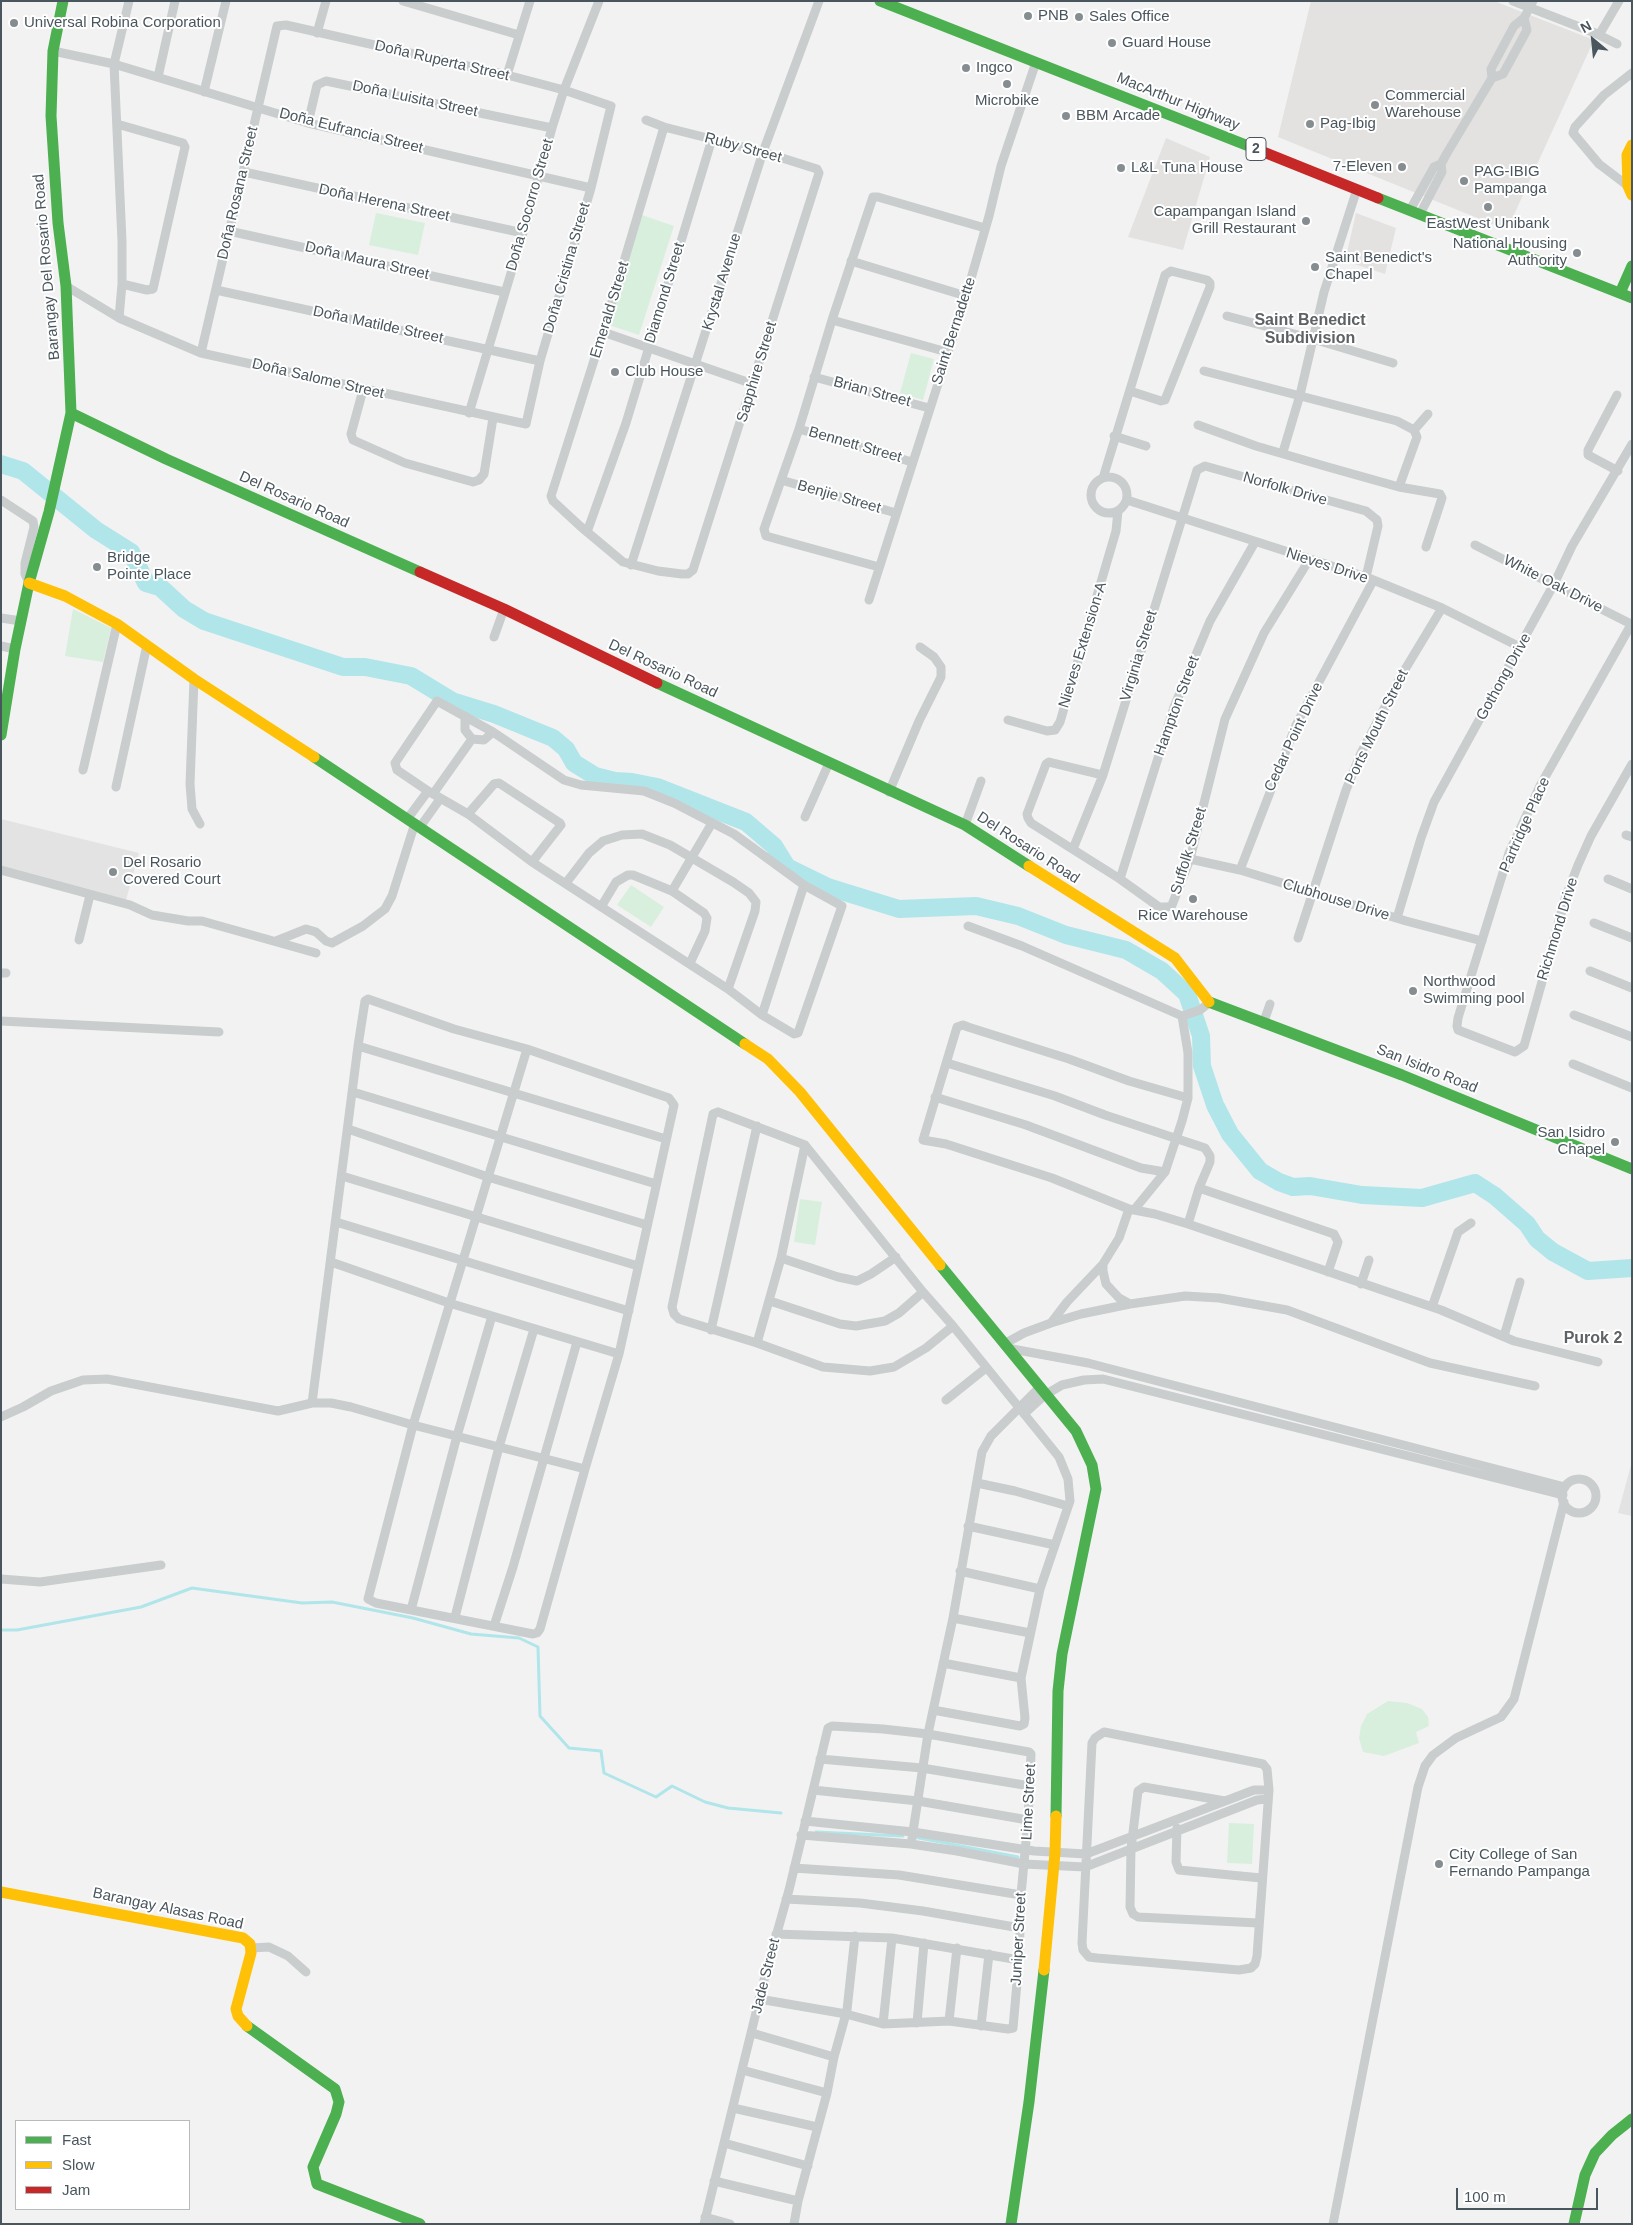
<!DOCTYPE html>
<meta charset="utf-8">
<style>
body{margin:0}
#map{position:relative;width:1633px;height:2225px;overflow:hidden;background:#f2f2f2;font-family:Arial,sans-serif}
canvas{display:block}
.frame{position:absolute;inset:0;border:2px solid #4a565d;pointer-events:none}
.legend{position:absolute;left:15px;top:2120px;width:175px;height:90px;box-sizing:border-box;background:#fff;border:1px solid #b7bbbe;margin:0;padding:6px 9px;list-style:none;font-size:15px;color:#4a565d}
.legend li{display:flex;align-items:center;gap:10px;height:25px}
.legend b{width:25px;border:1px solid #b7bbbe}
.north{position:absolute;left:1568px;top:15px;width:50px;height:50px;-webkit-text-stroke:4px #fff;paint-order:stroke;rotate:332deg;font-size:14px;font-weight:700;line-height:20px;text-align:center;color:#4a565d}
.north::after{content:'';display:block;margin:auto;width:18px;height:22px;background:#4a565d;clip-path:polygon(50% 0,100% 100%,50% 72%,0 100%)}
.scale{position:absolute;left:1456px;top:2188px;width:142px;height:22px;box-sizing:border-box;border:2px solid #4a565d;border-top:0;padding-left:6px;font-size:15px;line-height:18px;white-space:nowrap;color:#4a565d;-webkit-text-stroke:4px #fff;paint-order:stroke}
</style>
<div id="map">
<canvas width="1633" height="2225"></canvas>
<div class="frame"></div>
<ul class="legend">
<li><b style="height:6px;background:#4caf50"></b>Fast</li>
<li><b style="height:6px;background:#ffc107"></b>Slow</li>
<li><b style="height:6px;background:#c62828"></b>Jam</li>
</ul>
<div class="north">N</div>
<div class="scale">100 m</div>
</div>
<script>
const ctx = document.querySelector('canvas').getContext('2d');
ctx.lineJoin = 'round';
function paint(path, color) {
  ctx.fillStyle = color;
  ctx.fill(path, 'evenodd');
}
function poly(rows) {
  const path = new Path2D();
  for (const r of rows) {
    if (r.length === 3) {
      path.moveTo(r[0] + r[2], r[1]);
      path.arc(r[0], r[1], r[2], 0, 2 * Math.PI);
      continue;
    }
    path.moveTo(r[0], r[1]);
    for (let i = 2; i < r.length; i += 2) path.lineTo(r[i], r[i + 1]);
  }
  return path;
}
function strokePath(path, color, width, dash) {
  ctx.strokeStyle = color;
  ctx.lineWidth = width;
  ctx.lineCap = dash ? 'butt' : 'round';
  ctx.setLineDash(dash || []);
  ctx.stroke(path);
}
function drawText(font, color, halo, rows, align = 'center') {
  ctx.font = font + ' Arial,sans-serif';
  ctx.lineWidth = 4;
  ctx.setLineDash([]);
  ctx.textBaseline = 'middle';
  ctx.strokeStyle = halo;
  ctx.fillStyle = color;
  for (const [text, x, y, turn = 0] of rows) {
    ctx.save();
    ctx.translate(x, y);
    ctx.rotate((+turn || 0) * Math.PI / 180);
    ctx.textAlign = isNaN(turn) ? turn : align;
    if (halo) ctx.strokeText(text, 0, 0);
    ctx.fillText(text, 0, 0);
    ctx.restore();
  }
}
const commercial = poly([
 [1311,1,1494,1,1594,40,1507,230,1278,137],
 [1166,138,1210,157,1183,250,1128,237],
 [1356,213,1396,228,1385,274,1345,261]
]);
const education = poly([
 [1,819,139,853,126,900,1,868],
 [1631,1465,1632,1465,1632,1516,1618,1513]
]);
const green = poly([
 [376,213,425,223,418,255,369,245],
 [642,215,674,226,639,335,606,324],
 [911,353,934,359,923,400,900,393],
 [73,609,111,628,103,662,65,656],
 [631,885,664,907,651,927,617,905],
 [800,1199,822,1202,815,1245,794,1242],
 [1388,1701,1407,1703,1422,1709,1428,1717,1429,1726,1416,1732,1419,1743,1384,1756,1363,1752,1359,1738,1361,1726,1367,1714],
 [1229,1823,1254,1824,1252,1864,1227,1863]
]);
const stream = poly([
 [1,1630,17,1630,141,1607,192,1588,302,1603,332,1602,413,1618,471,1634,519,1638,538,1647,540,1716,569,1748,601,1751,604,1773,656,1797,672,1786,705,1802,728,1808,781,1813],
 [816,1832,903,1836],
 [914,1837,1018,1857]
]);
const river = poly([
 [1,464,23,471,96,530,131,552,146,583,160,587,184,609,204,621,343,667,365,667,411,676,452,701,494,714,553,738,566,749,574,763,595,776,615,781,632,782,657,787,746,822,774,846,787,867,828,887,899,909,976,906,1018,916,1066,935,1126,950,1162,971,1187,994,1201,1036,1202,1066,1215,1105,1230,1134,1260,1171,1279,1182,1293,1187,1310,1186,1362,1195,1422,1198,1475,1183,1495,1196,1527,1224,1537,1239,1553,1252,1588,1271,1632,1268]
]);
const street = poly([
 [403,1,519,35],
 [1513,1,1595,33,1617,44],
 [317,33,326,1],
 [1599,35,1619,1],
 [53,51,114,64,308,123,591,188],
 [507,75,530,1],
 [158,77,175,1],
 [1492,78,1491,69,1514,26,1524,18,1533,1],
 [204,92,226,1],
 [646,120,664,127,763,152,817,169,819,173,693,570,688,574,682,574,658,571,623,562,580,526,553,501,551,496,603,332,664,127],
 [308,123,317,85,326,81,552,128],
 [117,124,183,143,185,147,153,289,147,290,122,284],
 [244,172,523,233],
 [1628,186,1599,164,1573,133,1575,127,1604,95,1632,73],
 [1410,210,1434,167,1441,164],
 [1420,214,1442,172,1441,164,1447,153,1492,78,1503,74,1527,30,1524,18],
 [229,231,504,292],
 [851,261,966,296],
 [66,286,119,318,201,353,526,424,540,361,591,188,611,106,564,90,507,75,286,25,277,26,201,353],
 [216,290,540,361],
 [1227,316,1313,339,1393,363],
 [119,318,122,284,122,241,114,64,129,1],
 [832,320,947,352],
 [603,332,753,384],
 [1204,371,1397,421,1414,430,1417,437,1399,487],
 [814,377,929,408],
 [363,390,351,434,353,440,405,463,473,482,479,480,484,474,493,418],
 [1617,395,1588,450,1588,455,1618,471],
 [469,413,523,233,552,128,564,90,599,1],
 [1198,425,1256,446,1328,467,1399,487,1440,494,1442,498,1426,547],
 [799,429,912,462],
 [1414,430,1428,414],
 [1114,436,1146,446],
 [1283,452,1300,395,1324,292,1357,189],
 [1109,495,18],
 [1103,478,1165,275,1171,271,1207,280,1210,283,1210,287,1165,400,1161,401,1130,391],
 [781,480,896,513],
 [1,500,33,521,34,527,25,563,25,574,29,583],
 [1127,500,1366,577,1442,608,1520,647],
 [587,532,626,423,712,139],
 [1475,545,1631,624],
 [631,565,763,152,819,1],
 [879,567,766,536,764,529,799,429,832,320,873,197,878,197,985,228],
 [869,600,966,296,989,216,1001,166,1036,62],
 [1,618,21,621],
 [1632,623,1540,786,1509,853,1458,1018,1457,1026,1458,1030,1515,1052,1524,1046,1566,896,1578,865,1591,836,1632,764],
 [494,637,504,609],
 [1,646,15,649],
 [194,679,190,784,192,809,200,824],
 [437,701,493,732,564,780,581,785,644,791,674,803,734,834,804,885,842,906,798,1033,794,1034,762,1015,728,989,532,862,468,814,428,791,397,770,395,763,437,701],
 [465,716,465,730,472,739,484,740,493,732],
 [1008,720,1047,731,1055,730,1060,722,1116,531,1118,511],
 [83,770,117,624],
 [1103,775,1049,762,1046,764,1027,814,1028,818,1031,823,1120,879,1159,907,1168,907,1172,905,1190,859,1225,719,1264,633,1309,560],
 [116,787,147,645],
 [889,792,919,721,941,677,941,667,934,657,920,647],
 [433,794,472,739],
 [468,814,494,784,499,783,560,823,561,825,532,862],
 [805,817,829,763],
 [408,818,428,791],
 [965,825,981,781],
 [420,827,440,799],
 [1626,835,1632,837],
 [1073,849,1103,775,1197,470,1205,466,1366,511,1377,520,1378,526,1366,577],
 [1190,859,1240,870,1406,921,1482,941],
 [1,870,130,905,152,915,188,921,202,921,316,953],
 [1240,870,1296,725,1373,581],
 [1120,879,1174,707,1210,621,1255,542],
 [1608,879,1632,889],
 [566,883,589,853,603,841,622,835,642,834,670,845,733,882,749,893,756,902,755,911,728,989],
 [672,891,712,823],
 [601,907,616,882,628,875,633,875,672,891,704,913,707,918,705,931,690,963],
 [1397,918,1421,838,1434,802,1554,584,1572,546,1632,444],
 [1594,923,1632,938],
 [968,926,1022,946,1182,1016,1200,1010,1209,1003],
 [1298,938,1346,790,1361,753,1401,676,1442,608],
 [79,940,90,895],
 [276,941,306,929,316,932,326,941,332,943,363,926,385,909,392,896,415,823],
 [1590,971,1632,988],
 [1,973,6,973],
 [762,1015,804,885],
 [1574,1015,1632,1037],
 [1182,1016,1188,1053,1188,1098],
 [1,1021,219,1032],
 [1263,1024,1270,1004],
 [358,1046,666,1139],
 [527,1049,413,1425,585,1469,619,1354],
 [947,1063,1055,1096,1105,1115,1205,1148,1210,1156,1210,1162,1199,1188,1188,1224],
 [1573,1064,1632,1088],
 [353,1092,656,1184],
 [935,1097,1026,1125,1141,1168,1165,1172],
 [718,1112,805,1145,923,1292,953,1326,926,1348,894,1367,870,1371,823,1367,757,1343,679,1319,674,1314,672,1307,713,1114,718,1112],
 [348,1129,488,1177,647,1225],
 [342,1176,638,1266],
 [1199,1188,1334,1234,1338,1242,1328,1272],
 [1134,1210,1165,1172,1182,1121,1188,1098,1129,1081,1069,1059,968,1027,963,1025,957,1027,923,1140,946,1144,1052,1178,1129,1209,1155,1214,1188,1224,1441,1310,1514,1341,1598,1362],
 [336,1222,629,1311],
 [781,1258,838,1277,857,1281,871,1274,896,1257],
 [1361,1284,1369,1260],
 [770,1301,840,1324,856,1326,885,1321,899,1313,923,1292],
 [1130,1304,1185,1296,1219,1298,1287,1310,1430,1363,1535,1386],
 [1432,1307,1458,1232,1471,1223],
 [1051,1323,1081,1314,1130,1304,1119,1298,1106,1284,1103,1271,1103,1264,1119,1238,1129,1209],
 [711,1330,757,1126],
 [1504,1336,1520,1282],
 [757,1343,781,1258,805,1145],
 [1004,1344,1024,1333,1051,1323,1067,1302,1103,1264],
 [1007,1348,1088,1363,1565,1487],
 [946,1400,986,1368],
 [312,1403,331,1403,351,1407,413,1425,368,1599,376,1603,533,1634,537,1633,540,1629,585,1469],
 [1024,1414,1045,1395,1062,1385,1084,1380,1103,1379,1563,1495],
 [1,1417,23,1407,51,1391,83,1380,107,1379,278,1411,312,1403,358,1046,365,1001,368,999,454,1029,527,1049,669,1098,674,1105,619,1354,449,1303,331,1262],
 [1579,1496,17],
 [977,1483,1015,1491,1068,1506],
 [968,1526,1055,1545],
 [960,1571,1040,1589],
 [1,1579,40,1582,161,1565],
 [411,1610,457,1436,492,1316],
 [455,1617,499,1447,534,1329],
 [953,1618,1030,1633],
 [494,1626,513,1567,577,1342],
 [943,1663,1021,1678],
 [933,1710,1020,1726,1024,1724,1025,1718,1021,1678,1040,1589,1070,1501,1068,1479,1059,1457,953,1326],
 [929,1729,953,1618,982,1452,991,1436,1039,1388],
 [1104,1732,1263,1764,1267,1769,1269,1790,1257,1956,1255,1964,1251,1968,1239,1970,1097,1958,1089,1957,1083,1950,1082,1943,1092,1743,1095,1738,1104,1732],
 [820,1759,922,1768,1030,1786],
 [813,1790,918,1801,1028,1820],
 [1225,1801,1144,1787,1138,1791,1131,1849,1130,1907,1133,1914,1138,1917,1258,1923],
 [805,1821,913,1832,1034,1851,1086,1854,1254,1790,1269,1790],
 [1177,1828,1176,1862,1179,1870,1261,1878],
 [801,1835,911,1844,957,1851,1024,1864,1085,1867,1257,1800,1268,1799],
 [912,1838,928,1734],
 [794,1868,899,1875,1021,1895],
 [786,1899,860,1903,923,1911,1020,1928],
 [776,1934,892,1938,1019,1960],
 [251,1948,269,1947,288,1956,306,1972],
 [949,2021,957,1948],
 [917,2023,924,1943],
 [883,2024,892,1938],
 [981,2026,989,1954],
 [752,2033,834,2057],
 [742,2070,827,2093],
 [733,2108,817,2127],
 [724,2143,808,2166],
 [714,2181,798,2201],
 [705,2217,730,2224],
 [704,2224,766,1972,789,1890,828,1728,832,1726,883,1729,928,1734,1029,1752,1031,1754,1028,1820,1021,1895,1019,1960,1013,2028,1008,2029,949,2021,883,2024,846,2014,759,1999],
 [794,2224,798,2201,827,2093,834,2057,847,2010,855,1936],
 [1333,2224,1418,1787,1425,1766,1433,1755,1456,1738,1501,1717,1514,1699,1564,1502]
]);
const fast = poly([
 [880,1,1251,147],
 [1378,198,1632,298],
 [1620,293,1632,266],
 [71,413,166,459,420,572],
 [657,683,965,825,1029,866],
 [1,735,15,649,29,583,49,512,71,413,66,286,58,223,51,116,53,51,63,1],
 [314,757,745,1044],
 [1209,1002,1402,1075,1632,1169],
 [940,1265,1076,1431,1092,1465,1096,1489,1062,1654,1058,1691,1056,1816],
 [247,2026,335,2089,339,2102,336,2114,313,2167,317,2184,420,2224],
 [1011,2224,1029,2102,1044,1970],
 [1574,2224,1585,2175,1595,2153,1612,2135,1632,2119]
]);
const slow = poly([
 [1632,145,1627,155,1628,186,1632,195],
 [29,583,65,596,117,624,194,679,314,757],
 [1029,866,1175,958,1209,1002],
 [745,1044,768,1059,800,1092,940,1265],
 [1,1892,243,1938,250,1944,251,1953,236,2009,238,2016,247,2026],
 [1044,1970,1055,1853,1056,1816]
]);
const jam = poly([
 [1251,147,1378,198],
 [420,572,504,609,657,683]
]);
const markers = [
 [1028,16,5,"#858d91"],
 [1079,17,5,"#858d91"],
 [14,23,5,"#858d91"],
 [1112,43,5,"#858d91"],
 [966,68,5,"#858d91"],
 [1007,84,5,"#858d91"],
 [1375,105,5,"#858d91"],
 [1066,116,5,"#858d91"],
 [1310,124,5,"#858d91"],
 [1402,167,5,"#858d91"],
 [1121,168,5,"#858d91"],
 [1464,181,5,"#858d91"],
 [1488,207,5,"#858d91"],
 [1306,221,5,"#858d91"],
 [1577,253,5,"#858d91"],
 [1315,267,5,"#858d91"],
 [615,372,5,"#858d91"],
 [97,567,5,"#858d91"],
 [113,872,5,"#858d91"],
 [1193,899,5,"#858d91"],
 [1413,991,5,"#858d91"],
 [1615,1142,5,"#858d91"],
 [1439,1864,5,"#858d91"]
];
const shields = [
 [1256,149,20]
];
const shieldNames = [
 ["2",1256,149]
];
const poiNames = [
 ["PNB",1038,16],
 ["Sales Office",1089,17],
 ["Universal Robina Corporation",24,23],
 ["Guard House",1122,43],
 ["Ingco",976,68],
 ["Commercial",1385,96],
 ["Warehouse",1385,113],
 ["Microbike",1007,101,"center"],
 ["BBM Arcade",1076,116],
 ["Pag-Ibig",1320,124],
 ["7-Eleven",1392,167,"right"],
 ["L&L Tuna House",1131,168],
 ["PAG-IBIG",1474,172],
 ["Pampanga",1474,189],
 ["Capampangan Island",1296,212,"right"],
 ["Grill Restaurant",1296,229,"right"],
 ["EastWest Unibank",1488,224,"center"],
 ["National Housing",1567,244,"right"],
 ["Authority",1567,261,"right"],
 ["Saint Benedict's",1325,258],
 ["Chapel",1325,275],
 ["Club House",625,372],
 ["Bridge",107,558],
 ["Pointe Place",107,575],
 ["Del Rosario",123,863],
 ["Covered Court",123,880],
 ["Rice Warehouse",1193,916,"center"],
 ["Northwood",1423,982],
 ["Swimming pool",1423,999],
 ["San Isidro",1605,1133,"right"],
 ["Chapel",1605,1150,"right"],
 ["City College of San",1449,1855],
 ["Fernando Pampanga",1449,1872]
];
const streetNames = [
 ["Doña Ruperta Street",442,61,13],
 ["Doña Luisita Street",415,99,12],
 ["MacArthur Highway",1178,102,22],
 ["Doña Eufrancia Street",351,131,14],
 ["Ruby Street",743,148,15],
 ["Doña Rosana Street",238,193,-77],
 ["Doña Herena Street",384,203,12],
 ["Doña Socorro Street",530,205,-74],
 ["Doña Maura Street",367,261,13],
 ["Barangay Del Rosario Road",47,267,-95],
 ["Doña Cristina Street",567,268,-74],
 ["Krystal Avenue",722,282,-73],
 ["Diamond Street",665,293,-73],
 ["Emerald Street",610,310,-73],
 ["Doña Matilde Street",378,325,12],
 ["Saint Bernadette",954,331,-72],
 ["Sapphire Street",757,372,-73],
 ["Doña Salome Street",318,379,13],
 ["Brian Street",872,392,15],
 ["Bennett Street",855,445,16],
 ["Norfolk Drive",1285,489,16],
 ["Benjie Street",839,497,16],
 ["Del Rosario Road",294,500,24],
 ["Nieves Drive",1327,566,18],
 ["White Oak Drive",1553,584,27],
 ["Nieves Extension-A",1083,645,-73],
 ["Virginia Street",1139,656,-73],
 ["Del Rosario Road",663,669,25],
 ["Gothong Drive",1504,677,-61],
 ["Hampton Street",1177,706,-70],
 ["Ports Mouth Street",1377,727,-64],
 ["Cedar Point Drive",1294,737,-65],
 ["Partridge Place",1525,825,-66],
 ["Del Rosario Road",1028,848,33],
 ["Suffolk Street",1189,851,-73],
 ["Clubhouse Drive",1336,900,17],
 ["Richmond Drive",1558,929,-73],
 ["San Isidro Road",1427,1069,22],
 ["Lime Street",1029,1802,-87],
 ["Barangay Alasas Road",168,1909,12],
 ["Juniper Street",1019,1939,-87],
 ["Jade Street",766,1976,-76]
];
const neighbourhoodNames = [
 ["Saint Benedict",1310,321],
 ["Subdivision",1310,339],
 ["Purok 2",1593,1339]
];
paint(commercial, '#e3e2e0');
paint(education, '#e4e3e3');
paint(green, '#d8efde');
strokePath(stream, '#b0e5ea', 3);
strokePath(river, '#b0e5ea', 18);
strokePath(street, '#cacdcd', 9);
strokePath(fast, '#4caf50', 11);
strokePath(slow, '#ffc107', 11);
strokePath(jam, '#c62828', 11);
for (const [x, y, r, color] of markers) {
  const dot = new Path2D();
  dot.arc(x, y, r, 0, 2 * Math.PI);
  ctx.fillStyle = color;
  ctx.fill(dot);
  strokePath(dot, '#fff', 2);
}
for (const [x, y, w] of shields) {
  const box = new Path2D();
  box.roundRect(x - w / 2, y - 11.5, w, 23, 4);
  ctx.fillStyle = '#fff';
  ctx.fill(box);
  strokePath(box, '#4a565d', 1);
}
drawText('bold 14px', '#4a565d', null, shieldNames);
drawText('15px', '#4a565d', '#fff', poiNames, 'left');
drawText('15px', '#4a565d', '#fff', streetNames);
drawText('bold 16px', '#5e6265', '#fff', neighbourhoodNames);
</script>
